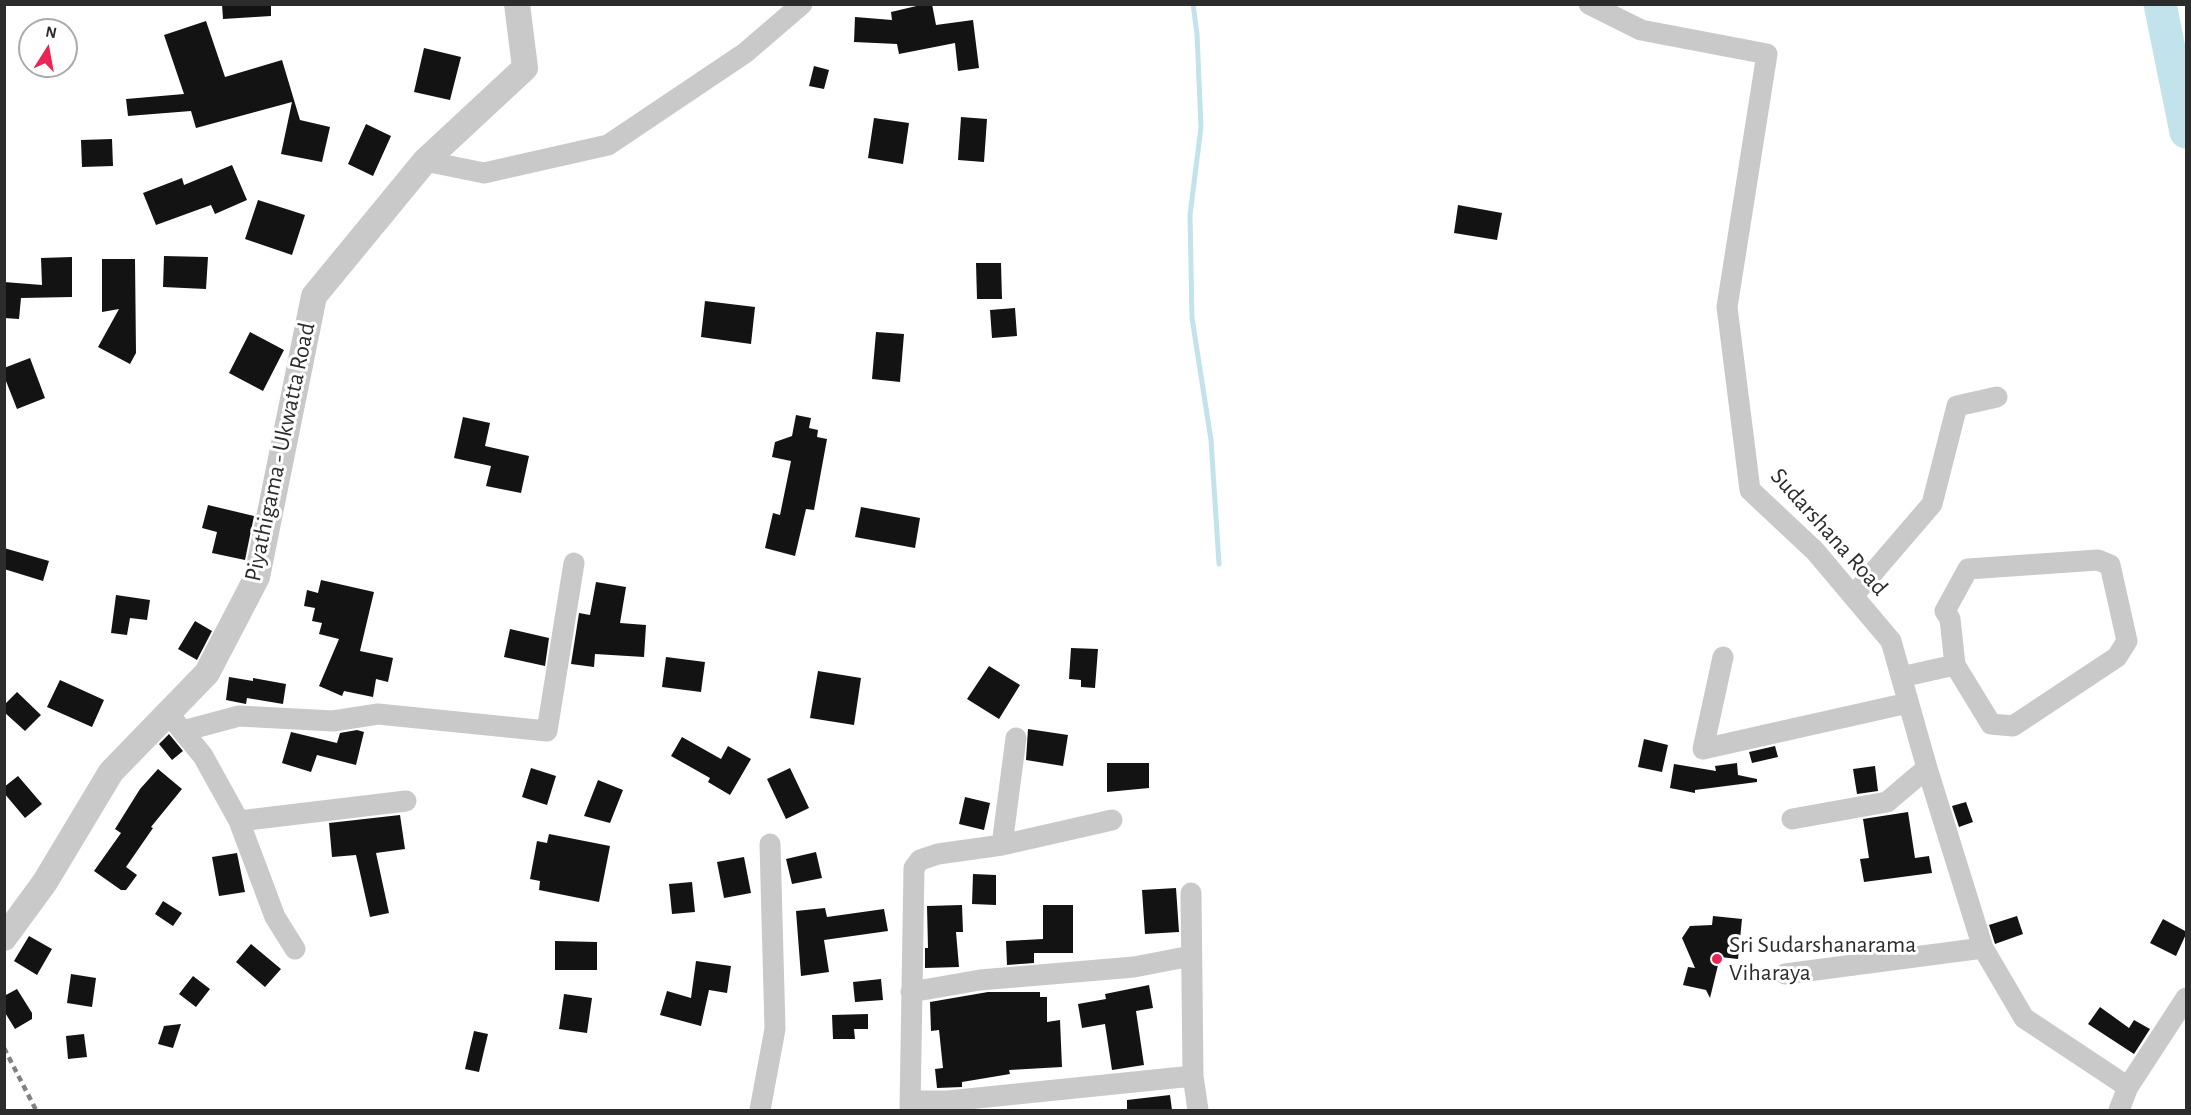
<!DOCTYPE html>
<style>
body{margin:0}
#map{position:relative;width:2191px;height:1115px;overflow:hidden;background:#fff;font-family:"Alegreya Sans",sans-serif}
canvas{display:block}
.frame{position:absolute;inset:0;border:6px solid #2c2c2c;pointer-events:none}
.north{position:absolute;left:18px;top:18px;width:60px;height:60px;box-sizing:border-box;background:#fff;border:2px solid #ababab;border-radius:50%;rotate:11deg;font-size:16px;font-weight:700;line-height:24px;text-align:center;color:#2c2c2c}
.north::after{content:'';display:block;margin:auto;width:21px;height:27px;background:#ec2455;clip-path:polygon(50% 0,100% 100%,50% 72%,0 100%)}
</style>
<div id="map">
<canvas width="2191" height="1115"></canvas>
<div class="frame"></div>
<div class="north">N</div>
</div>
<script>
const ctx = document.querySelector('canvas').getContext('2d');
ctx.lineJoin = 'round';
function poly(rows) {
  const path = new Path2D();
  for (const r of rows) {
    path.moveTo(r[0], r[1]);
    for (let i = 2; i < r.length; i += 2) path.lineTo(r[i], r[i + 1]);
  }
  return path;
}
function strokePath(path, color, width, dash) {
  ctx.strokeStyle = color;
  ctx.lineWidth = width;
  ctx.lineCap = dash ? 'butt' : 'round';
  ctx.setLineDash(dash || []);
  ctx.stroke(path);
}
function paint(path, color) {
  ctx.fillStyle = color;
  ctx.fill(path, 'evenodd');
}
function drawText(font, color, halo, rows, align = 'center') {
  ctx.font = font + ' "Alegreya Sans",sans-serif';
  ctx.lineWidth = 6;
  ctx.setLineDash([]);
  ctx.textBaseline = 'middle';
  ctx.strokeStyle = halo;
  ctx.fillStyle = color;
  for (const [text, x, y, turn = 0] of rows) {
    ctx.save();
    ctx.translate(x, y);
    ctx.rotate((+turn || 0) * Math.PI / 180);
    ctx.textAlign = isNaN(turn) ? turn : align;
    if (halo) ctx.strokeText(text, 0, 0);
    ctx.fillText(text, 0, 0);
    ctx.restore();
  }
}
const stream = poly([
 [1193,4,1197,34,1201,127,1190,215,1192,318,1211,440,1219,564]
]);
const river = poly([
 [2160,4,2186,132]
]);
const building = poly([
 [222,4,271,4,271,16,223,19],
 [925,4,932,4,936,25,973,20,979,68,958,71,955,43,899,54,897,44,854,42,855,17,892,20,891,12],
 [206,21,225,77,282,60,300,120,330,127,322,162,281,154,292,102,196,128,191,111,128,116,126,99,184,94,164,35],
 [424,48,461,57,450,100,414,92],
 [814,66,829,70,824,89,809,86],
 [961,117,987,119,984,162,958,160],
 [874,118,909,123,903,164,868,158],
 [366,124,391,136,373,176,348,164],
 [112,139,113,166,82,167,81,140],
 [232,165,247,200,215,214,211,205,156,225,143,193,182,178,184,185],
 [258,200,305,215,292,255,245,239],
 [1458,205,1502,213,1497,240,1454,233],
 [164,256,208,257,206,289,163,287],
 [72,257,72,297,21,298,19,319,4,318,4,282,42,285,41,258],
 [102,259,135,259,136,353,130,364,98,347,119,309,102,312],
 [976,263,1001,263,1002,299,977,299],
 [705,301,755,307,751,344,701,337],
 [1015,308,1017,336,992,338,990,310],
 [250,332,284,350,263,391,229,373],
 [876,332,904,334,900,382,872,379],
 [30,358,45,398,17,409,4,376,4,368],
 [796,415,811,418,809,428,818,430,817,437,827,439,814,510,806,509,795,556,765,548,773,513,780,515,791,461,772,457,775,442,792,436],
 [463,417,490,423,485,446,529,456,521,493,486,486,491,466,454,458],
 [208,505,254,516,245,560,212,553,217,532,202,528],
 [861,507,920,518,915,548,855,537],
 [4,548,49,561,43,581,4,569],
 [321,580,374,592,360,651,393,658,388,682,376,679,373,697,344,691,342,696,319,686,339,639,319,634,322,623,312,621,315,608,304,606,307,590,318,593],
 [596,582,626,587,620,623,646,625,644,657,595,654,594,667,571,664,579,613,590,615],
 [116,595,150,600,147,620,130,618,127,635,111,633],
 [195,621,212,631,197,660,178,649],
 [510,629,549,638,545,666,504,657],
 [1071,648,1098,649,1095,688,1081,687,1081,680,1069,679],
 [666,657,705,662,701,692,662,687],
 [989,666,1020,685,999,719,967,699],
 [818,671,861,678,854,725,810,718],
 [229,677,253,681,253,678,286,684,283,704,247,698,246,704,226,700],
 [60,680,104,700,92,727,47,707],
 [17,692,41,715,25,731,4,712,4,705],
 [1028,729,1068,735,1063,766,1026,760],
 [357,730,364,732,356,765,317,755,311,772,282,763,291,732,337,743,340,733],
 [169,734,183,751,172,760,159,744],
 [682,737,721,759,728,746,751,759,730,795,708,782,710,778,671,756],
 [1644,739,1668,745,1662,772,1638,767],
 [1775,746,1778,757,1752,763,1749,752],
 [1107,763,1149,763,1149,788,1107,792],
 [1737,763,1738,775,1757,779,1757,782,1695,790,1695,793,1670,788,1674,764,1716,771,1715,766],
 [1875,766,1878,791,1857,794,1853,769],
 [531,768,556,776,547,805,522,797],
 [790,768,809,808,786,819,767,779],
 [158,769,182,789,151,827,153,828,126,867,137,875,126,890,121,890,94,871,121,833,115,829,140,789],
 [18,776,42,804,25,818,4,793,4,787],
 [598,780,623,790,610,823,584,816],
 [965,797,990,803,984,830,959,824],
 [1966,802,1973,822,1959,827,1952,806],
 [1908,812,1915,858,1929,856,1932,873,1864,882,1860,859,1869,858,1863,819],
 [400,815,405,849,376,853,389,913,370,917,356,855,332,857,329,823],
 [549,834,610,846,599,902,539,890,540,881,530,879,537,841,547,843],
 [816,852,822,878,792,884,786,859],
 [237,853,245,892,219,896,212,857],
 [744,857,751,893,724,898,717,862],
 [973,874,996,875,996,905,972,904],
 [692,882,695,912,672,914,669,884],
 [1176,888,1179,932,1145,934,1142,890],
 [163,901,182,913,173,926,155,914],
 [962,905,963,932,956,932,959,967,925,968,925,948,928,948,927,906],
 [1043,905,1073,905,1073,953,1034,953,1034,963,1007,965,1006,941,1043,939],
 [825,908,827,917,884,909,888,931,824,940,829,972,801,976,796,911],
 [1713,916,1742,919,1738,959,1720,957,1710,998,1706,990,1683,985,1688,967,1695,968,1682,938,1690,926,1712,925],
 [2017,916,2023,934,1995,944,1989,925],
 [2163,919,2187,932,2176,956,2150,943],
 [29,936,52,949,37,975,14,961],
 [555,941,597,942,597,970,555,970],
 [251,944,281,969,265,987,236,962],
 [696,961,731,966,727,993,709,990,701,1026,660,1015,667,991,691,998],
 [71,974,96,978,92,1007,67,1003],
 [193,976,210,989,196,1007,179,994],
 [881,979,883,1000,855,1002,853,982],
 [1149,985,1153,1008,1136,1011,1144,1065,1112,1070,1105,1024,1082,1028,1078,1004,1106,999,1105,994],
 [17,989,32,1013,32,1019,15,1029,4,1011,4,996],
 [988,992,1040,992,1040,997,1047,997,1047,1022,1060,1020,1062,1067,1009,1070,1010,1074,962,1082,962,1087,937,1088,935,1069,943,1068,939,1030,931,1031,930,1002],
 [564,994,592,998,587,1033,559,1029],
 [2100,1007,2129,1028,2134,1020,2150,1029,2134,1054,2088,1024],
 [868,1014,868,1029,854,1029,855,1039,833,1039,832,1015],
 [181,1024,173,1048,158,1044,164,1026],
 [474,1031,488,1034,479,1072,465,1069],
 [84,1034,87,1057,68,1059,66,1036],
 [1170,1095,1172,1110,1127,1110,1127,1100]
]);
const minor = poly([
 [1589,4,1641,30,1767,54,1727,307,1750,490,1815,551,1891,641,1927,768,1983,948,2024,1018,2128,1087,2119,1110],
 [425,161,484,173,608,145,745,53,802,4],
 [1853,596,1932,504,1957,406,1997,397],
 [1723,657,1703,749,1908,703],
 [1901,677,1955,665,1950,619,1945,611,1968,569,2098,560,2110,565,2127,641,2117,657,2013,726,1991,724,1955,665],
 [176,723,203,756,239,821,275,917,295,949],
 [183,731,239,716,333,721,378,714,547,731,574,563],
 [1792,819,1887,802,1927,768],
 [239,821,406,801],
 [1002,845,1016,738],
 [1191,893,1193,1076,1198,1110],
 [1785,974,1983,948],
 [911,992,980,980,1134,967,1191,956],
 [2128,1087,2186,998],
 [910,1101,948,1101,1193,1076],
 [760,1110,775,1029,770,844],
 [910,1110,914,868,920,860,938,854,1002,845,1112,820]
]);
const tertiary = poly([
 [4,938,45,882,111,772,207,673,257,577,314,296,425,161,525,68,517,4]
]);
const rail = poly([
 [4,1048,36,1110]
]);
const markers = [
 [1717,959,6,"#ec2455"]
];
const streetNames = [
 ["Piyathigama - Ukwatta Road",280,452,-78],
 ["Sudarshana Road",1829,532,48]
];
const poiNames = [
 ["Sri Sudarshanarama",1729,945],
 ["Viharaya",1729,973]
];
strokePath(stream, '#c2e3ec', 5);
strokePath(river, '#c2e3ec', 33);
paint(building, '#131313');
strokePath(minor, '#c9c9c9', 21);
strokePath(tertiary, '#c9c9c9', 26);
strokePath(rail, '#818181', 4.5, [6, 4.5]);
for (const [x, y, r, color] of markers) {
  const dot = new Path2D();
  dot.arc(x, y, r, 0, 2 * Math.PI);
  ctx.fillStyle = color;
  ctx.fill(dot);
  strokePath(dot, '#fff', 2);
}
drawText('24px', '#2c2c2c', '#fff', streetNames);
drawText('24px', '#2c2c2c', '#fff', poiNames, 'left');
</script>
